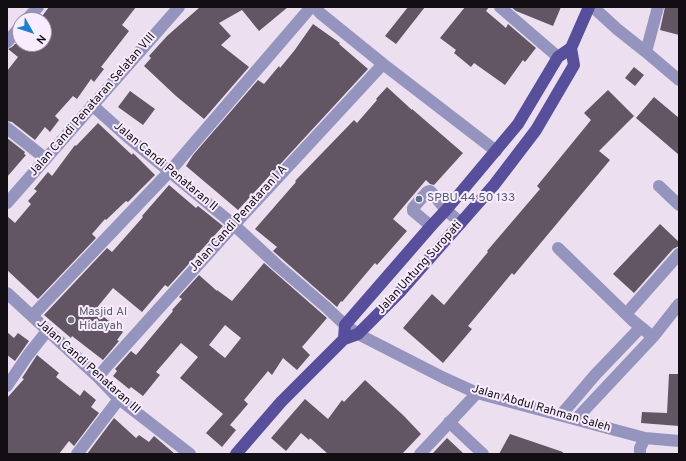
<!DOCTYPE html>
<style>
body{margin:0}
#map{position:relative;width:686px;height:461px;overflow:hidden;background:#ecdff0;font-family:Overpass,sans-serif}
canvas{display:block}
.frame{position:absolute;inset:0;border:8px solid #120e14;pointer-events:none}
.north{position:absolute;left:12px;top:12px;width:40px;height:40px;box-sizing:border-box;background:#f9ecfe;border:1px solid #9d93a0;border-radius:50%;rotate:129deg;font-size:11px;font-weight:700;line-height:16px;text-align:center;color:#120e14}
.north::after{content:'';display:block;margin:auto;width:14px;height:18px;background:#1d80cc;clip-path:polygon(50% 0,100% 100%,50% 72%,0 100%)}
</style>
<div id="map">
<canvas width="686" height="461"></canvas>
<div class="frame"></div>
<div class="north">N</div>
</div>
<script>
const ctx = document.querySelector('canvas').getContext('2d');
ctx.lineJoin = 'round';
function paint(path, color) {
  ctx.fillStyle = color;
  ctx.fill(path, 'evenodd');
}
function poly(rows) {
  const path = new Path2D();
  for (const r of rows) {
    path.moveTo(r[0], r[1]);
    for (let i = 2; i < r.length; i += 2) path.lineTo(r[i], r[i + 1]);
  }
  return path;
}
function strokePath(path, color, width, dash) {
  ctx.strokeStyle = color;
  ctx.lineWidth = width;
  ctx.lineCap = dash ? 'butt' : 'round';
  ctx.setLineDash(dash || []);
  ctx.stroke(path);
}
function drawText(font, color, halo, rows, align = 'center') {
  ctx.font = font + ' Overpass,sans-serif';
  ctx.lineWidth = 4;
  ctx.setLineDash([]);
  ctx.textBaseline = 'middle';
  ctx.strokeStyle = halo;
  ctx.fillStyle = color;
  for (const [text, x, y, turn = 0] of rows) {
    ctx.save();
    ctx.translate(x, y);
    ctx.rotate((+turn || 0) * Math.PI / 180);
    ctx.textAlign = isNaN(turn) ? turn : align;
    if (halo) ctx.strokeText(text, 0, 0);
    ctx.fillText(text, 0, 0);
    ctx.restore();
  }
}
const building = poly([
 [49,7,136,7,122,25,129,31,101,67,104,69,94,82,91,79,77,99,73,96,55,116,59,120,50,132,45,127,35,140,12,122,7,121,7,71,18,57,8,49,12,47,15,44,44,44,44,20,41,20,40,19],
 [200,7,288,7,259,31,242,10,219,23,231,36,221,45,249,67,204,119,176,96,144,66,151,58,149,56,167,36],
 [408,7,425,7,396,44,385,36],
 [465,7,489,7,486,11,506,28,508,24,536,48,525,62,523,60,505,85,474,63,471,67,454,53,456,50,440,38],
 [511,7,561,7,553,26,516,11],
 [665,7,679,7,679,35,660,30],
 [313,24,340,43,339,44,368,69,238,210,186,166,193,155,258,80,264,84,279,66,280,68,294,51],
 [634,67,644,75,635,86,625,78],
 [387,87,412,110,412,109,463,153,434,185,430,184,426,180,393,219,407,231,377,265,375,263,342,302,341,301,337,307,273,251,277,247,255,229,296,182,295,181,354,120,357,123,377,100,376,99],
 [608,90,634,116,599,151,610,160,514,275,512,273,468,326,472,329,443,363,403,328,432,294,444,305,488,252,487,251,540,189,537,186,591,120,584,113],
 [130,91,155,109,143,125,118,107],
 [654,97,679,118,679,155,636,118],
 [98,123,132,155,133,153,155,175,128,202,126,201,106,220,105,219,92,234,96,238,38,299,7,270,7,216,15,223,31,204,28,201,37,191,34,189,48,172,52,176,75,145,76,146],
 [7,138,25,152,24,154,26,155,7,177],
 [169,185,196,208,198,206,223,226,168,287,165,285,142,312,113,288,95,310,123,332,117,340,119,341,103,360,72,336,71,338,44,315,107,248,112,252,143,217,142,216],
 [660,224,679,242,679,246,673,249,634,293,613,274],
 [264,263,327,318,302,347,310,355,297,370,283,358,272,375,268,371,244,400,248,404,230,425,236,430,222,447,206,433,223,414,180,378,198,357,181,343,156,372,160,375,143,396,131,387,129,389,113,376,117,371,115,369,131,351,136,355,173,311,172,310,182,299,179,297,199,275,217,291,217,290,232,301],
 [225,325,241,338,225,358,209,345],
 [7,332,14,338,18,333,29,341,15,361,7,355],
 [37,355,59,373,56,377,80,396,84,390,96,400,91,407,99,413,74,446,69,441,59,454,7,454,7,398,24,379,22,378],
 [669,374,679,374,679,426,641,423,642,412,667,413],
 [365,380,404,416,421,434,402,454,328,454,310,438,309,440,301,433,286,451,271,438,305,399,328,419,342,400,344,402],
 [114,418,136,438,139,435,149,442,154,436,175,454,87,454],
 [510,434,563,452,562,454,499,454],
 [447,438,464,454,432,454]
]);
const minor = poly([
 [315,7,320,13,383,64,496,151],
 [500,7,558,57],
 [593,7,617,29,646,52,679,80],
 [26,20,38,7],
 [7,42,20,27],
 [646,52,658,7],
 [92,105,130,139,234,225,277,265,326,307,345,325,358,334,444,378,477,393,645,438,679,441],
 [7,128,46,159],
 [659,186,679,205],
 [7,203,179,7],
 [431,226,413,211,413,208,427,192,430,191,432,193,446,210,461,223],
 [558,248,632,320,653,337],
 [7,293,98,377,119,399,190,454],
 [626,314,679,254],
 [32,316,170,171,311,7],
 [98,377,108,365,234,225,383,64],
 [7,386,28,355,47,331],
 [561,415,595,375,641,327],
 [576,419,653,337,679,304],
 [449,422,483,454],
 [77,454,119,399],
 [420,454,477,393],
 [640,454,640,448,645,438]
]);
const major = poly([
 [344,339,345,325,431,226,446,210,518,124,558,57,571,48,589,7],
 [236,454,281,402,344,339,358,334,399,293,494,185,536,130,574,65,571,48]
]);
const markers = [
 [419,199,4,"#5c6f8a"],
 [71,320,4,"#6b7280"]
];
const streetNames = [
 ["Jalan Candi Penataran Selatan VIII",93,105,-49],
 ["Jalan Candi Penataran II",165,167,40],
 ["Jalan Candi Penataran I A",239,219,-48],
 ["Jalan Untung Suropati",420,268,-48],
 ["Jalan Candi Penataran III",88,367,42],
 ["Jalan Abdul Rahman Saleh",541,409,16]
];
const serviceNames = [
 ["SPBU 44 50 133",427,199]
];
const worshipNames = [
 ["Masjid Al",79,313],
 ["Hidayah",79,327]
];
paint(building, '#625665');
strokePath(minor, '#9594bf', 12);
strokePath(major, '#584f9c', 12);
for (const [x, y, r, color] of markers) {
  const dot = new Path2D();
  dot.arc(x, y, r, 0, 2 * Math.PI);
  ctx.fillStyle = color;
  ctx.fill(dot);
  strokePath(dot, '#f9ecfe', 1.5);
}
drawText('12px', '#120e14', '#f9ecfe', streetNames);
drawText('12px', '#4e5e75', '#f9ecfe', serviceNames, 'left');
drawText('12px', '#5b616d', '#f9ecfe', worshipNames, 'left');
</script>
